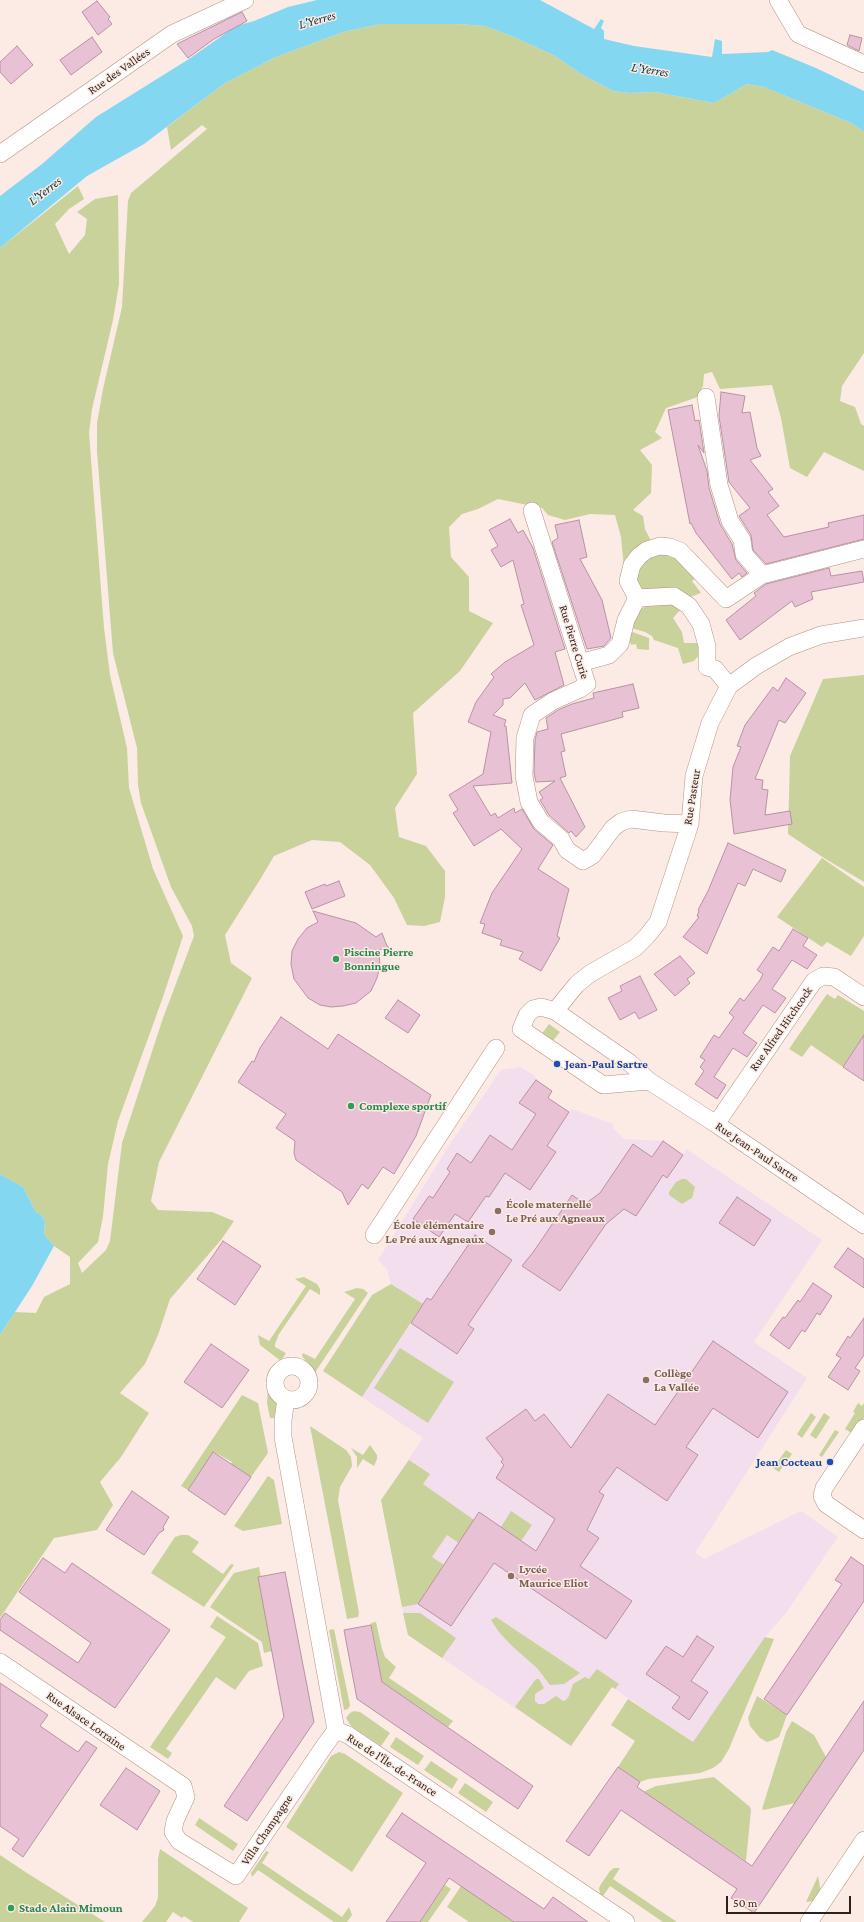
<!DOCTYPE html>
<meta charset="utf-8">
<style>
body{margin:0}
#map{position:relative;width:864px;height:1922px;overflow:hidden;background:#fbebe4;font-family:"Crimson Pro",serif}
canvas{display:block}
.scale{position:absolute;left:726px;top:1896px;width:125px;height:18px;box-sizing:border-box;border:2px solid #2d1f19;border-top:0;padding-left:5px;font-size:12px;line-height:14px;white-space:nowrap;color:#2d1f19;-webkit-text-stroke:3px #fbebe4;paint-order:stroke}
</style>
<div id="map">
<canvas width="864" height="1922"></canvas>
<div class="scale">50 m</div>
</div>
<script>
const ctx = document.querySelector('canvas').getContext('2d');
ctx.lineJoin = 'round';
function paint(path, color) {
  ctx.fillStyle = color;
  ctx.fill(path, 'evenodd');
}
function poly(rows) {
  const path = new Path2D();
  for (const r of rows) {
    if (r.length === 3) {
      path.moveTo(r[0] + r[2], r[1]);
      path.arc(r[0], r[1], r[2], 0, 2 * Math.PI);
      continue;
    }
    path.moveTo(r[0], r[1]);
    for (let i = 2; i < r.length; i += 2) path.lineTo(r[i], r[i + 1]);
  }
  return path;
}
function strokePath(path, color, width, dash) {
  ctx.strokeStyle = color;
  ctx.lineWidth = width;
  ctx.lineCap = dash ? 'butt' : 'round';
  ctx.setLineDash(dash || []);
  ctx.stroke(path);
}
function drawText(font, color, halo, rows, align = 'center') {
  ctx.font = font + ' "Crimson Pro",serif';
  ctx.lineWidth = 3;
  ctx.setLineDash([]);
  ctx.textBaseline = 'middle';
  ctx.strokeStyle = halo;
  ctx.fillStyle = color;
  for (const [text, x, y, turn = 0] of rows) {
    ctx.save();
    ctx.translate(x, y);
    ctx.rotate((+turn || 0) * Math.PI / 180);
    ctx.textAlign = isNaN(turn) ? turn : align;
    if (halo) ctx.strokeText(text, 0, 0);
    ctx.fillText(text, 0, 0);
    ctx.restore();
  }
}
const education = poly([
 [521,1067,535,1076,536,1080,552,1091,548,1098,569,1112,572,1109,613,1124,614,1129,624,1139,663,1141,683,1155,686,1149,822,1240,754,1342,807,1378,695,1553,704,1559,801,1511,838,1537,786,1613,765,1637,693,1742,612,1687,571,1746,408,1635,381,1500,423,1438,362,1397,423,1305,391,1284,387,1269,378,1260,448,1147,501,1070]
]);
const green = poly([
 [380,24,457,24,485,26,514,37,555,56,581,74,613,91,630,93,655,92,714,103,747,84,764,87,851,123,864,132,864,353,842,386,840,401,855,407,861,424,864,426,864,471,824,452,807,477,790,468,781,418,772,385,720,389,712,372,704,374,703,386,698,397,666,408,655,432,662,438,640,450,652,465,651,493,633,510,643,516,645,529,651,541,624,568,621,537,615,515,590,514,565,520,548,515,542,508,498,499,478,509,462,514,449,527,451,557,469,577,469,611,493,623,460,671,413,713,417,774,395,808,399,837,426,846,445,871,445,897,440,922,424,926,407,925,394,898,370,865,340,842,312,840,274,856,261,878,225,935,231,963,252,978,159,1162,151,1201,158,1210,212,1212,234,1221,221,1240,170,1299,158,1335,145,1364,120,1393,149,1413,121,1457,100,1482,113,1505,97,1530,54,1538,0,1618,0,1335,15,1312,36,1313,44,1297,70,1284,70,1257,54,1246,44,1234,45,1221,41,1215,36,1212,23,1187,0,1174,0,248,78,186,84,199,69,209,55,224,69,254,85,235,87,219,77,212,95,199,118,195,119,284,113,320,92,409,89,433,104,628,110,675,127,748,129,788,153,869,183,936,163,997,118,1121,108,1164,103,1216,98,1242,78,1263,82,1273,106,1250,110,1241,122,1143,163,1018,194,936,192,926,171,887,141,803,138,785,137,748,113,653,97,452,97,423,103,389,122,307,128,201,131,193,207,129,202,125,171,150,167,127,225,83,276,57,319,41,343,32],
 [668,549,699,576,692,581,701,593,690,597,639,589,635,570,643,558],
 [658,601,683,607,673,618,682,632,684,643,702,643,701,653,694,661,683,664,678,648,654,640,652,636,645,632,628,627,638,610],
 [627,630,649,638,649,650,637,649,636,644,631,645],
 [864,675,864,882,824,858,788,834,790,756,823,679],
 [822,858,864,887,864,936,851,956,827,942,822,947,777,917],
 [827,994,835,999,838,995,864,1011,864,1040,857,1045,843,1067,811,1045,802,1057,789,1049],
 [549,1024,560,1032,552,1042,541,1035],
 [682,1179,686,1179,695,1187,692,1198,682,1204,669,1195,669,1192,676,1182],
 [304,1277,317,1284,320,1289,320,1295,310,1289,279,1334,275,1344,275,1347,286,1353,281,1361,260,1345,258,1335,269,1341,306,1286,295,1279],
 [391,1284,423,1304,362,1397,323,1371,372,1295],
 [357,1288,363,1289,368,1293,316,1371,315,1382,312,1369,302,1356,303,1353,315,1359,355,1299,344,1292],
 [400,1348,454,1382,428,1423,374,1388],
 [268,1386,270,1386,277,1400,274,1418,270,1418,267,1403],
 [242,1395,258,1403,268,1453,251,1477,231,1464,232,1462,214,1452,188,1490,181,1486],
 [858,1403,862,1406,864,1403,864,1418,853,1434,845,1429,855,1413,853,1412],
 [811,1413,816,1417,802,1438,797,1434],
 [824,1413,830,1417,816,1439,810,1435],
 [310,1426,346,1450,351,1457,352,1466,340,1487,338,1500,359,1613,358,1617,347,1619],
 [835,1430,839,1432,822,1457,819,1455],
 [370,1445,377,1455,377,1459,374,1466,363,1459,357,1468,357,1457,351,1448,363,1455],
 [786,1450,792,1454,779,1472,773,1468],
 [409,1460,430,1474,423,1484,474,1520,459,1543,447,1535,432,1557,444,1565,418,1604,402,1607,381,1500],
 [268,1476,274,1480,282,1524,243,1531,234,1526],
 [511,1511,532,1525,521,1541,501,1527],
 [181,1535,188,1535,199,1542,192,1552,223,1574,231,1564,234,1565,204,1607,151,1573,175,1537],
 [259,1567,261,1577,258,1577,272,1651,264,1653,262,1642,210,1607,234,1573],
 [403,1613,420,1613,456,1638,442,1658,408,1635],
 [217,1616,258,1643,263,1666,249,1671,235,1690,216,1677,166,1749,172,1753,168,1759,150,1747,226,1637,210,1627],
 [496,1617,580,1673,564,1684,550,1685,537,1668,512,1646,499,1632,491,1620],
 [376,1622,382,1649,385,1657,396,1667,389,1678,453,1721,448,1727,382,1682,371,1623],
 [334,1629,350,1705,348,1709,344,1710,329,1630],
 [765,1637,774,1639,729,1749,721,1762,713,1768,700,1773,648,1779,640,1782,618,1767,635,1741,611,1725,628,1699,693,1742],
 [597,1669,619,1684,615,1689,612,1687,571,1746,515,1707,536,1679,539,1679,544,1688,535,1694,535,1701,538,1704,544,1704,556,1696,563,1701,566,1700,569,1696,573,1684,585,1677,589,1679],
 [757,1696,787,1715,779,1737,773,1740,767,1742,760,1738,750,1726,748,1718],
 [354,1711,360,1712,390,1733,381,1746,351,1726,346,1718,350,1713],
 [792,1721,814,1735,826,1757,795,1803,764,1810,762,1809,786,1732],
 [396,1737,424,1756,418,1765,390,1747],
 [339,1752,345,1754,403,1793,352,1872,286,1827,331,1756],
 [431,1761,458,1779,452,1789,424,1770],
 [714,1777,750,1807,751,1810,746,1861,643,1792,656,1786],
 [465,1783,493,1802,486,1812,458,1793],
 [199,1818,238,1844,233,1851,195,1825],
 [160,1849,248,1908,239,1922,193,1922,184,1916,182,1918,173,1912,166,1922,142,1922,155,1906,158,1898,158,1859],
 [266,1851,269,1852,262,1863,342,1917,349,1907,352,1915,347,1922,334,1922,258,1870,252,1877,251,1873],
 [0,1855,27,1873,105,1922,0,1922],
 [614,1868,620,1868,613,1879,677,1922,663,1922,610,1886,603,1896,600,1894,599,1888,601,1884,610,1871],
 [818,1876,821,1892,813,1901,806,1902],
 [445,1885,451,1889,428,1922,420,1922],
 [461,1886,514,1922,469,1922,447,1907]
]);
const water = poly([
 [317,0,540,0,594,29,601,19,604,21,601,28,604,31,604,39,634,46,712,57,715,39,722,41,722,54,768,52,772,50,816,68,864,91,864,132,851,123,764,87,747,84,714,103,655,92,630,93,613,91,581,74,555,56,514,37,485,26,457,24,380,24,343,32,319,41,276,57,225,83,144,144,87,176,0,248,0,196,42,164,96,117,189,59,236,26,254,21,288,7],
 [0,1174,23,1187,36,1212,41,1215,45,1221,44,1234,54,1246,32,1286,0,1335]
]);
const building = poly([
 [97,1,110,17,108,19,112,24,98,35,82,12,97,1],
 [242,12,247,21,214,39,188,58,177,44,242,12],
 [850,35,862,38,859,51,847,45,850,35],
 [92,37,102,52,71,75,60,60,92,37],
 [17,46,33,65,11,84,0,72,0,62,17,46],
 [721,392,745,396,742,413,750,412,757,448,761,456,750,460,773,489,768,492,779,506,767,515,784,537,829,527,828,523,864,515,864,539,766,564,753,550,751,535,739,516,750,508,729,482,719,416,721,392],
 [692,405,695,421,699,420,704,453,698,445,707,471,709,488,720,524,732,544,736,560,747,573,742,577,739,573,732,579,696,533,691,523,690,524,668,410,692,405],
 [510,519,518,533,523,530,533,548,565,649,555,652,564,685,535,700,525,683,510,698,503,699,503,705,493,715,506,720,504,726,506,726,512,783,473,786,491,816,495,813,498,818,514,808,515,813,522,809,534,829,553,845,538,869,569,889,557,936,560,938,541,971,519,959,523,952,500,945,502,940,482,933,485,924,480,923,492,893,522,849,501,829,474,846,453,813,458,810,449,795,483,774,491,732,468,722,476,702,494,677,491,674,505,662,534,645,521,605,524,604,513,560,501,567,491,550,498,546,489,530,510,519],
 [579,520,587,557,580,559,602,600,611,638,604,646,587,649,552,542,558,538,555,525,579,520],
 [829,568,831,576,862,571,864,582,811,592,813,599,795,607,792,601,740,640,726,620,756,596,754,593,766,584,829,568],
 [786,678,806,693,785,723,779,720,755,779,763,780,762,789,768,790,765,815,790,811,792,824,734,834,730,800,733,767,741,747,737,746,745,725,773,687,778,691,786,678],
 [633,684,639,708,622,712,623,717,561,734,565,751,561,752,566,776,560,778,585,827,576,837,571,831,569,833,549,815,540,800,543,798,539,792,555,781,536,782,534,773,535,740,537,732,548,729,546,718,558,710,572,704,594,698,593,693,633,684],
 [728,843,786,870,781,882,753,869,745,886,738,883,707,954,683,937,699,917,697,916,699,911,698,910,708,891,728,843],
 [339,881,345,896,312,909,305,892,325,884,326,886,339,881],
 [313,911,356,923,376,937,382,933,387,946,390,948,379,950,380,966,377,978,371,991,356,1003,343,1006,331,1007,320,1005,308,998,294,979,291,964,292,951,298,939,307,928,318,922,313,911],
 [793,929,808,938,803,946,817,955,807,969,792,960,772,989,786,998,775,1013,763,1005,743,1033,757,1043,747,1057,733,1048,714,1077,726,1085,717,1099,695,1084,704,1071,700,1067,705,1060,700,1057,714,1035,719,1038,734,1017,729,1013,740,998,744,1001,760,980,763,974,757,970,773,947,779,951,793,929],
 [680,956,695,973,687,979,690,983,675,996,654,974,680,956],
 [640,976,657,1010,639,1019,635,1012,620,1020,608,998,622,991,620,986,640,976],
 [398,1000,420,1015,408,1033,385,1018,398,1000],
 [281,1017,328,1049,338,1034,431,1095,416,1136,394,1174,383,1167,368,1189,362,1184,348,1205,342,1192,296,1160,294,1153,295,1141,276,1128,286,1114,238,1082,252,1061,254,1062,260,1048,281,1017],
 [864,1035,864,1081,843,1067,864,1035],
 [536,1080,552,1091,548,1098,569,1112,547,1146,556,1152,530,1190,505,1173,489,1197,486,1196,468,1222,455,1214,439,1237,413,1219,429,1196,433,1198,450,1172,447,1169,457,1153,471,1163,490,1135,512,1150,536,1114,519,1103,536,1080],
 [663,1141,683,1155,667,1178,663,1175,636,1216,624,1209,606,1224,560,1291,522,1266,534,1251,572,1195,585,1204,600,1193,633,1144,652,1157,663,1141],
 [737,1197,771,1220,754,1246,719,1223,737,1197],
 [475,1235,512,1260,468,1325,474,1329,457,1354,411,1323,427,1298,431,1300,475,1235],
 [223,1241,261,1266,235,1305,197,1279,223,1241],
 [848,1248,864,1259,864,1288,834,1267,848,1248],
 [813,1283,832,1296,820,1315,817,1313,805,1332,802,1330,789,1349,770,1335,783,1317,785,1318,798,1300,800,1302,813,1283],
 [864,1318,864,1355,855,1368,860,1371,848,1390,828,1377,841,1358,836,1355,848,1336,850,1338,864,1318],
 [713,1341,788,1392,758,1438,713,1408,686,1447,698,1455,667,1501,617,1467,599,1492,604,1495,587,1530,599,1538,580,1566,632,1601,606,1639,494,1563,451,1626,418,1604,479,1512,536,1551,555,1519,496,1478,504,1465,501,1462,503,1459,486,1438,526,1409,535,1421,544,1414,571,1448,608,1394,655,1425,713,1341],
 [211,1344,249,1370,222,1408,184,1382,211,1344],
 [213,1452,251,1477,225,1515,188,1490,213,1452],
 [132,1491,169,1517,163,1527,164,1530,159,1533,144,1555,106,1530,132,1491],
 [851,1557,864,1566,864,1601,787,1715,764,1699,842,1584,835,1580,851,1557],
 [43,1558,65,1573,72,1563,170,1630,115,1708,0,1630,0,1620,5,1613,78,1663,91,1643,19,1592,43,1558],
 [285,1572,314,1722,247,1821,224,1806,284,1717,258,1577,285,1572],
 [371,1625,382,1682,533,1786,518,1809,357,1699,344,1630,371,1625],
 [697,1636,714,1647,691,1681,708,1692,689,1720,672,1708,680,1697,646,1674,666,1646,683,1657,697,1636],
 [0,1683,48,1715,40,1726,78,1752,86,1741,97,1748,23,1857,12,1849,19,1839,0,1826,0,1683],
 [864,1701,864,1750,754,1913,731,1898,737,1889,621,1810,589,1856,566,1841,618,1767,640,1782,637,1787,752,1866,864,1701],
 [126,1768,160,1791,137,1830,100,1805,126,1768],
 [402,1813,544,1909,553,1897,588,1922,514,1922,449,1878,420,1922,386,1922,426,1863,386,1836,402,1813]
]);
const minor = poly([
 [778,0,798,34,864,64],
 [0,154,172,34,245,0],
 [706,397,719,485,730,521,742,540,744,554,762,575],
 [532,511,587,684,580,689,553,701,532,715,525,738,524,776,529,802,541,822,561,839,567,850,583,861,593,855,613,828,621,822,631,819,664,823,690,824],
 [580,663,609,655,620,644,626,620,637,598],
 [729,686,715,669,707,667,707,646,701,624,689,606,674,596,637,598,628,581,632,565,639,556,647,550,660,546,670,547,680,551,726,599,762,575,864,549],
 [555,1011,577,984,591,973,635,948,647,936,658,922,690,824,694,776,710,723,729,686,756,666,789,647,821,635,864,628],
 [649,1081,603,1085,521,1029,527,1015,533,1009,541,1007,555,1011,630,1063,649,1081,716,1124,864,1225],
 [716,1124,814,981,823,976,834,977,864,997],
 [374,1235,496,1048],
 [292,1383,17],
 [286,1399,283,1420,283,1437,336,1730],
 [864,1428,824,1488,822,1496,826,1504,864,1530],
 [0,1662,183,1786,186,1797,175,1821,173,1832,179,1841,236,1876,325,1745,336,1730],
 [336,1730,348,1735,626,1922],
 [809,1922,864,1840]
]);
const markers = [
 [336,959,4,"#2e9e5b"],
 [557,1064,4,"#1a4fb4"],
 [351,1106,4,"#2e9e5b"],
 [498,1211,4,"#8d6e63"],
 [492,1232,4,"#8d6e63"],
 [646,1380,4,"#8d6e63"],
 [830,1462,4,"#1a4fb4"],
 [511,1576,4,"#8d6e63"],
 [11,1908,4,"#2e9e5b"]
];
const streetNames = [
 ["Rue des Vallées",119,71,-35],
 ["Rue Pierre Curie",574,642,73],
 ["Rue Pasteur",692,797,-81],
 ["Rue Alfred Hitchcock",781,1029,-55],
 ["Rue Jean-Paul Sartre",757,1152,34],
 ["Rue Alsace Lorraine",86,1721,35],
 ["Rue de l'Île-de-France",392,1765,33],
 ["Villa Champagne",267,1830,-56]
];
const leisureNames = [
 ["Piscine Pierre",344,952],
 ["Bonningue",344,966],
 ["Complexe sportif",359,1106],
 ["Stade Alain Mimoun",19,1908]
];
const transitNames = [
 ["Jean-Paul Sartre",565,1064],
 ["Jean Cocteau",822,1462,"right"]
];
const educationNames = [
 ["École maternelle",506,1204],
 ["Le Pré aux Agneaux",506,1218],
 ["École élémentaire",484,1225,"right"],
 ["Le Pré aux Agneaux",484,1239,"right"],
 ["Collège",654,1373],
 ["La Vallée",654,1387],
 ["Lycée",519,1569],
 ["Maurice Eliot",519,1583]
];
const waterNames = [
 ["L'Yerres",317,20,-16],
 ["L'Yerres",650,70,9],
 ["L'Yerres",45,191,-38]
];
paint(education, '#f3deed');
paint(green, '#c9d29b');
paint(water, '#84d7f0');
paint(building, '#e8c2d4');
strokePath(building, '#b792a4', 1);
strokePath(minor, '#b59181', 18);
strokePath(minor, '#fff', 17);
for (const [x, y, r, color] of markers) {
  const dot = new Path2D();
  dot.arc(x, y, r, 0, 2 * Math.PI);
  ctx.fillStyle = color;
  ctx.fill(dot);
  strokePath(dot, '#fbebe4', 1.5);
}
drawText('12px', '#2d1f19', '#fbebe4', streetNames);
drawText('bold 12px', '#27864d', '#fbebe4', leisureNames, 'left');
drawText('bold 12px', '#164399', '#fbebe4', transitNames, 'left');
drawText('bold 12px', '#785e54', '#fbebe4', educationNames, 'left');
drawText('italic 13px', '#0e3540', '#fbebe4', waterNames);
</script>
